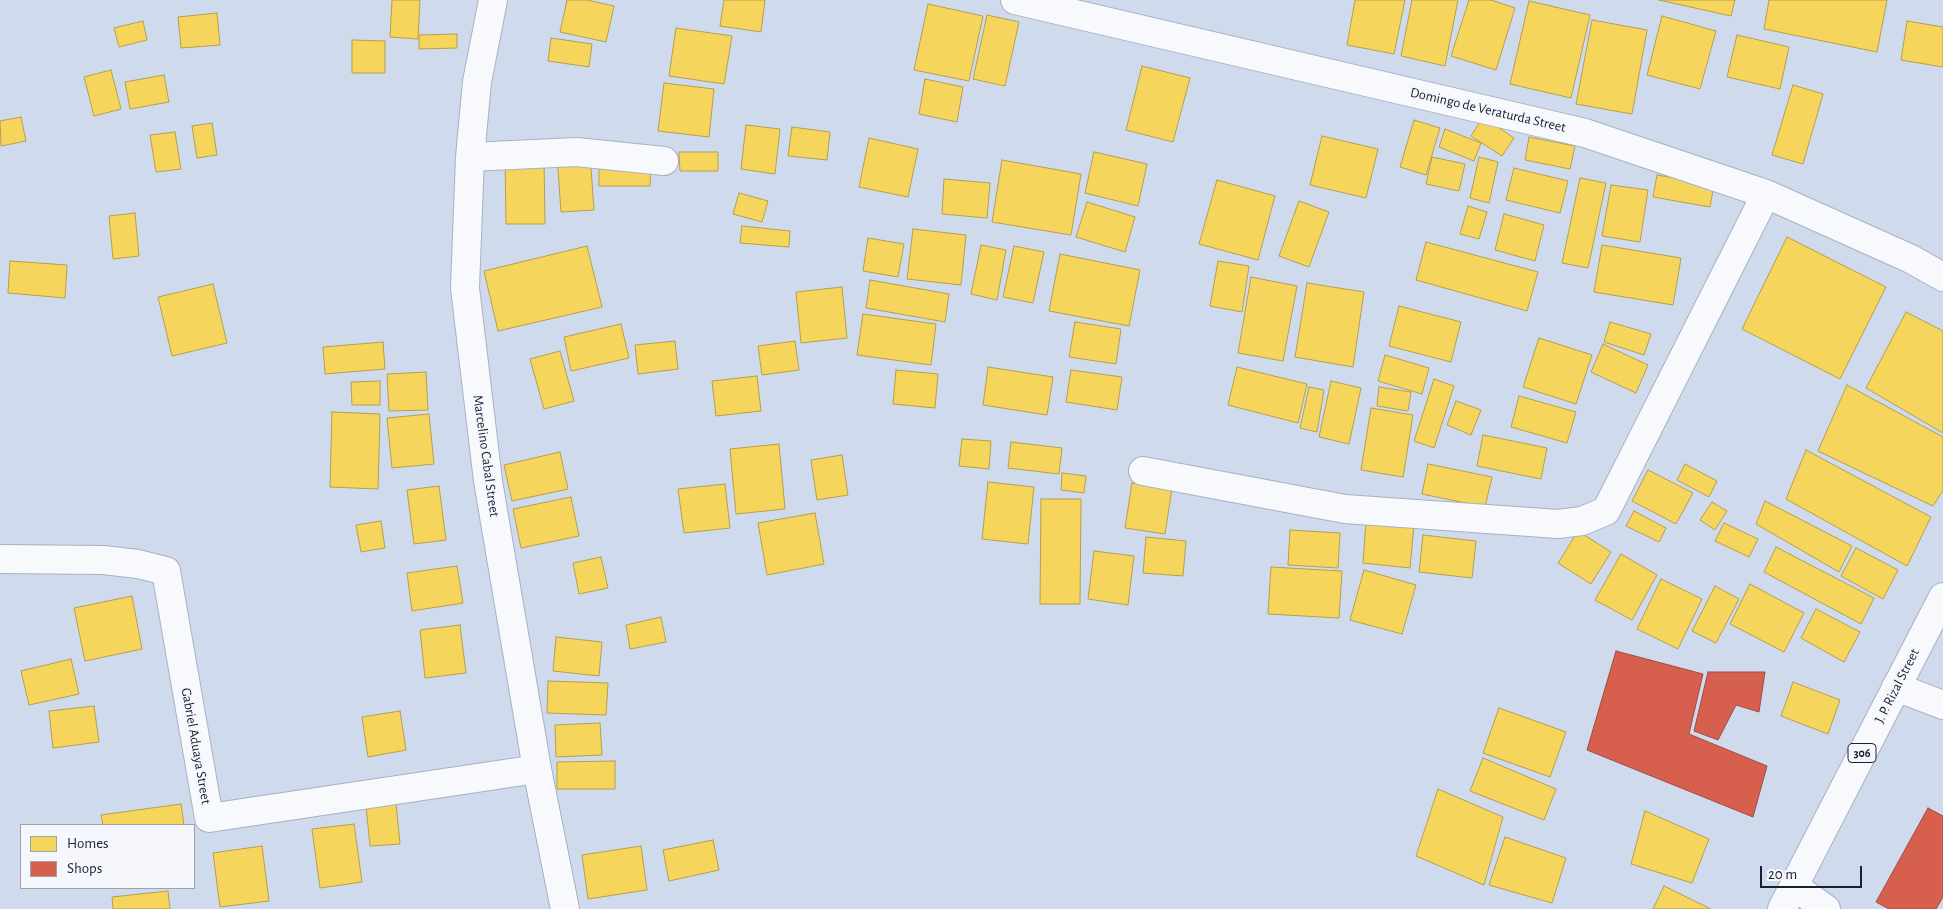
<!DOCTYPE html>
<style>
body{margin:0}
#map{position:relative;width:1943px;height:909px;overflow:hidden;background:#d0daed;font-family:"Alegreya Sans",sans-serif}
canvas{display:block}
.legend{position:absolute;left:20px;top:824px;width:175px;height:65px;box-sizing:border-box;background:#f5f7fc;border:1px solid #9da1aa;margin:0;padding:6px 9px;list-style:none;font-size:15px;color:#182030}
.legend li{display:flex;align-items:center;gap:10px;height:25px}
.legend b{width:25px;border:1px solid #9da1aa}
.scale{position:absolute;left:1760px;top:866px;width:102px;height:22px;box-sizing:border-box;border:2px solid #182030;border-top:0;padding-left:6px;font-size:15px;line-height:18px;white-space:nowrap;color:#182030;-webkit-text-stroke:4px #f5f7fc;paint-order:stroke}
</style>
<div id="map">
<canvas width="1943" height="909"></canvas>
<ul class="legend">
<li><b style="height:14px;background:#f6d55c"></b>Homes</li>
<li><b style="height:14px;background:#d6604d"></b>Shops</li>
</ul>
<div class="scale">20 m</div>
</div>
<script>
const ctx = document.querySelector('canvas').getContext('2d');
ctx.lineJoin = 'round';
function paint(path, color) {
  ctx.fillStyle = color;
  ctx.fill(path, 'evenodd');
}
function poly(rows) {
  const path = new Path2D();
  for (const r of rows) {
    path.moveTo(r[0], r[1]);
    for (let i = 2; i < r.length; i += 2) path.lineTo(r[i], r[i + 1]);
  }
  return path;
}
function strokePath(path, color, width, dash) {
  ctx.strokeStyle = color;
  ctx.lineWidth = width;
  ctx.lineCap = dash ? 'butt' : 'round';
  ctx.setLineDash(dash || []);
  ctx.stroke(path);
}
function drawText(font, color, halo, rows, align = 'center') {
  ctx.font = font + ' "Alegreya Sans",sans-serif';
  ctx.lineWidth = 5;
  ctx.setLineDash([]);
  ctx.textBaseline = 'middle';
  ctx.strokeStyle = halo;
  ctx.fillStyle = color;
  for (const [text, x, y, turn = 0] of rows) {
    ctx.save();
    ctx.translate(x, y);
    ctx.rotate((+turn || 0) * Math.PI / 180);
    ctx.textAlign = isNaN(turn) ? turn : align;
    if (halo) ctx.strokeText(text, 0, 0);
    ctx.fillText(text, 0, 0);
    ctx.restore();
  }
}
const homes = poly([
 [392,0,420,0,418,39,390,37,392,0],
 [567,0,587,0,614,6,606,42,560,32,567,0],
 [724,0,765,0,761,32,720,26,724,0],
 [1355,0,1405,0,1394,54,1347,45,1355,0],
 [1412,0,1458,0,1445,66,1401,56,1412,0],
 [1469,0,1491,0,1515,8,1496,70,1451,56,1469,0],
 [1659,0,1735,0,1731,16,1659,0],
 [1769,0,1887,0,1877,52,1764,29,1769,0],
 [1529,1,1590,15,1571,98,1510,84,1529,1],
 [928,4,983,16,969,81,914,70,928,4],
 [217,13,220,45,181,48,178,17,217,13],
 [987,15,1019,22,1005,86,973,79,987,15],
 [1662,16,1716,31,1700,89,1647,75,1662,16],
 [1592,20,1647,30,1632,114,1576,104,1592,20],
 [143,21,147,40,119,47,114,28,143,21],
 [1907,21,1943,27,1943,67,1901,60,1907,21],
 [676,28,732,36,724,84,669,76,676,28],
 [457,34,457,48,419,49,419,35,457,34],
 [1737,35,1789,47,1780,89,1727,77,1737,35],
 [551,38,592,44,589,67,548,61,551,38],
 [352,40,385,41,385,73,352,73,352,40],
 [1142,66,1190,78,1173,142,1126,130,1142,66],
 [111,70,121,109,94,116,84,77,111,70],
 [164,75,169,102,130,109,125,82,164,75],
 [925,79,963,87,957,122,919,114,925,79],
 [664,83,714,89,709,137,658,131,664,83],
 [1793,85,1823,94,1803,164,1772,155,1793,85],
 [21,117,26,141,1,146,0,121,21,117],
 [1483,117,1514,138,1502,156,1471,136,1483,117],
 [1414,120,1440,128,1426,175,1400,167,1414,120],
 [212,123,217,155,197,158,192,126,212,123],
 [746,125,780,129,775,174,741,169,746,125],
 [792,127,830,132,827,160,788,156,792,127],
 [1445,129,1481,143,1474,161,1439,147,1445,129],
 [175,132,181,169,156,172,150,135,175,132],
 [1322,136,1378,149,1366,198,1310,185,1322,136],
 [1529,137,1575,146,1570,169,1525,160,1529,137],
 [869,138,918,149,908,197,859,187,869,138],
 [679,152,718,152,718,171,680,171,679,152],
 [1094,152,1147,164,1138,206,1085,193,1094,152],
 [590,153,594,210,561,212,557,155,590,153],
 [1432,157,1465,164,1459,191,1426,184,1432,157],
 [1479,157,1498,162,1489,203,1470,198,1479,157],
 [544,158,545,224,506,224,505,159,544,158],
 [599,159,651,160,650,186,599,186,599,159],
 [1002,160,1081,174,1071,235,992,222,1002,160],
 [1514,168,1568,181,1560,213,1506,200,1514,168],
 [1657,175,1714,185,1710,207,1653,197,1657,175],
 [1580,178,1606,183,1588,268,1562,263,1580,178],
 [944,179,990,183,987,218,942,214,944,179],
 [1217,180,1275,196,1258,260,1199,244,1217,180],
 [1611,185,1648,190,1640,242,1602,236,1611,185],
 [739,193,768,201,762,222,733,214,739,193],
 [1299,201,1329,212,1309,267,1279,256,1299,201],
 [1087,202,1135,217,1125,252,1076,237,1087,202],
 [1468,206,1487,212,1479,239,1460,234,1468,206],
 [135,213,139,256,113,259,109,216,135,213],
 [1504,214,1544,225,1535,261,1495,250,1504,214],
 [742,226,790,231,789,247,740,243,742,226],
 [913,229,966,235,961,285,907,279,913,229],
 [1787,237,1886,287,1840,379,1742,329,1787,237],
 [868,238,904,244,898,277,863,271,868,238],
 [1426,242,1538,272,1527,311,1416,280,1426,242],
 [981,245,1006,250,997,300,971,294,981,245],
 [1602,245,1681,258,1673,305,1594,292,1602,245],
 [587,246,602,307,498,331,484,271,587,246],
 [1014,246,1044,252,1033,303,1003,297,1014,246],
 [1060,254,1140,270,1129,326,1049,311,1060,254],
 [10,261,67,265,65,298,8,293,10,261],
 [1218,261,1249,266,1242,312,1210,306,1218,261],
 [1251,277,1297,286,1283,361,1238,353,1251,277],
 [870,280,949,294,945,322,866,308,870,280],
 [1307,283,1364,292,1353,367,1295,357,1307,283],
 [213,284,227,343,172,356,158,297,213,284],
 [842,287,847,338,801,343,796,292,842,287],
 [1399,306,1461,322,1451,362,1389,346,1399,306],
 [1906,312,1943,331,1943,433,1866,388,1906,312],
 [863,314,936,324,931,365,857,355,863,314],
 [1075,322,1121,329,1116,364,1069,357,1075,322],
 [1610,322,1651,334,1644,355,1604,342,1610,322],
 [621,324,629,358,571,371,564,337,621,324],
 [1539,338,1592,355,1576,404,1523,387,1539,338],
 [675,341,678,369,638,374,635,345,675,341],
 [795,341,799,370,762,375,758,346,795,341],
 [383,342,385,369,325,374,323,347,383,342],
 [1603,344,1648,365,1636,393,1591,372,1603,344],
 [560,351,574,401,544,409,530,359,560,351],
 [1385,355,1429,368,1422,394,1378,381,1385,355],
 [988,367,1053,377,1047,415,983,405,988,367],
 [1237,367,1307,384,1298,423,1228,405,1237,367],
 [896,370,938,374,935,408,893,404,896,370],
 [1071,370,1122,377,1117,410,1066,402,1071,370],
 [426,372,428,410,389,411,387,374,426,372],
 [757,376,761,411,716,416,712,381,757,376],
 [1434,379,1454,386,1434,448,1414,441,1434,379],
 [380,381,380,405,352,405,351,382,380,381],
 [1331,381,1361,388,1349,444,1319,437,1331,381],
 [1847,385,1943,437,1943,490,1933,506,1818,451,1847,385],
 [1309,387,1324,390,1317,432,1300,428,1309,387],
 [1379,387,1411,392,1408,411,1377,406,1379,387],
 [1519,396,1576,412,1567,443,1511,427,1519,396],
 [1456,401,1481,410,1471,435,1447,425,1456,401],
 [1371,408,1413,415,1403,477,1361,470,1371,408],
 [332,412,380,414,378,489,330,487,332,412],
 [429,414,434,464,392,468,387,418,429,414],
 [1483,435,1547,448,1541,479,1477,466,1483,435],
 [962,439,991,441,989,469,959,466,962,439],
 [1011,442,1062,448,1059,474,1008,468,1011,442],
 [779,444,785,509,736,514,730,449,779,444],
 [1806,450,1931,517,1907,566,1786,499,1806,450],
 [560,452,568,489,512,501,504,465,560,452],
 [842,455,848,495,817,500,811,460,842,455],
 [1428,464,1492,477,1485,507,1422,494,1428,464],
 [1685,464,1717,481,1709,497,1677,480,1685,464],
 [1648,470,1693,493,1676,524,1632,501,1648,470],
 [1062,473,1086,476,1084,493,1061,490,1062,473],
 [988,482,1034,487,1028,544,982,539,988,482],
 [1132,483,1172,489,1165,534,1125,528,1132,483],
 [725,484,730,528,684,533,678,489,725,484],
 [439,486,446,540,414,544,407,490,439,486],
 [571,497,579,536,521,548,513,509,571,497],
 [1041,499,1081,499,1080,604,1040,604,1041,499],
 [1765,501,1852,546,1839,572,1756,524,1765,501],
 [1712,502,1727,511,1715,530,1700,520,1712,502],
 [1634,511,1666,528,1659,542,1626,526,1634,511],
 [815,513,824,564,767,575,758,523,815,513],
 [381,521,385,548,361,552,356,525,381,521],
 [1366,521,1414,525,1410,568,1363,563,1366,521],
 [1724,523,1758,539,1749,557,1715,541,1724,523],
 [1290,530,1340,533,1338,568,1288,565,1290,530],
 [1578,531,1611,552,1591,584,1558,563,1578,531],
 [1423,535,1476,541,1472,578,1419,572,1423,535],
 [1146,537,1186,541,1183,576,1143,573,1146,537],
 [1776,547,1874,598,1861,624,1764,572,1776,547],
 [1856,548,1898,570,1883,599,1841,576,1856,548],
 [1094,551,1134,556,1128,605,1088,599,1094,551],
 [1621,554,1657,575,1632,620,1595,600,1621,554],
 [601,557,608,588,579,594,573,563,601,557],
 [457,566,463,603,412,611,407,573,457,566],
 [1271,567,1342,571,1339,618,1268,614,1271,567],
 [1364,570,1416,585,1402,634,1350,620,1364,570],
 [1661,579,1702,599,1678,649,1637,629,1661,579],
 [1750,584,1804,613,1784,652,1730,624,1750,584],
 [1715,586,1739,599,1716,643,1692,631,1715,586],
 [132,596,142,649,85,661,74,608,132,596],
 [1816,609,1860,632,1844,662,1801,638,1816,609],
 [661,617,666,642,630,649,626,625,661,617],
 [460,625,466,673,425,678,420,630,460,625],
 [556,637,602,642,599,676,553,671,556,637],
 [71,659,79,694,29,705,21,671,71,659],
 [548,681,608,683,606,715,547,713,548,681],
 [1793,682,1840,700,1828,734,1781,716,1793,682],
 [94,706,99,742,53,748,49,711,94,706],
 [1499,708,1566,732,1550,777,1483,753,1499,708],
 [400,711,406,750,368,757,362,717,400,711],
 [600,723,602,755,556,757,555,725,600,723],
 [1483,758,1556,789,1544,820,1470,791,1483,758],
 [615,761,615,789,557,789,557,762,615,761],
 [1438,789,1503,817,1484,885,1416,856,1438,789],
 [395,793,400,844,370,846,365,796,395,793],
 [181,804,184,825,103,825,101,815,181,804],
 [1645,811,1709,839,1692,883,1631,864,1645,811],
 [354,824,362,882,320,888,312,829,354,824],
 [1505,837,1566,858,1552,903,1489,885,1505,837],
 [713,840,719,870,669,881,663,850,713,840],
 [262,846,269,901,220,907,213,853,262,846],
 [641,846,647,890,588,899,582,855,641,846],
 [1664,886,1711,909,1653,909,1664,886],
 [168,891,170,909,113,909,112,897,168,891]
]);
const shops = poly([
 [1616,651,1703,674,1689,734,1767,766,1753,817,1587,750,1616,651],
 [1708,672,1765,672,1759,712,1736,705,1718,740,1694,731,1708,672],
 [1928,808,1943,816,1943,897,1936,909,1889,909,1876,902,1928,808]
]);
const minor = poly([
 [493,0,477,82,470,157,465,288,488,481,537,769,565,909],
 [1015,0,1585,133,1766,194,1911,259,1943,277],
 [470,157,576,152,664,161],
 [1143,471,1345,509,1558,524,1582,521,1606,511,1766,194],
 [0,559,103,560,138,564,166,571,209,818,537,769],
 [1896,687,1943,705],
 [1794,886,1826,909]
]);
const major = poly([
 [1782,909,1943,597]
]);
const shields = [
 [1862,753,28]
];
const shieldNames = [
 ["306",1862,753]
];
const streetNames = [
 ["Domingo de Veraturda Street",1488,110,13],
 ["Marcelino Cabal Street",486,456,82],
 ["J. P. Rizal Street",1897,686,-63],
 ["Gabriel Aduaya Street",196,746,80]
];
paint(homes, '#f6d55c');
strokePath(homes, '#b39f4f', 1);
paint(shops, '#d6604d');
strokePath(shops, '#9d4d44', 1);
strokePath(minor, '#a8b1c1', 30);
strokePath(major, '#a8b1c1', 30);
strokePath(minor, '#f8f9fc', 28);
strokePath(major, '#f8f9fc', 28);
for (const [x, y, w] of shields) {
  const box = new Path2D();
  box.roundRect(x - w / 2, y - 9.5, w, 19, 4);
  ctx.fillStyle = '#f5f7fc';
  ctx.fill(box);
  strokePath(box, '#182030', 1);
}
drawText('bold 12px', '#182030', null, shieldNames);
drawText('14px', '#182030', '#f5f7fc', streetNames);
</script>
